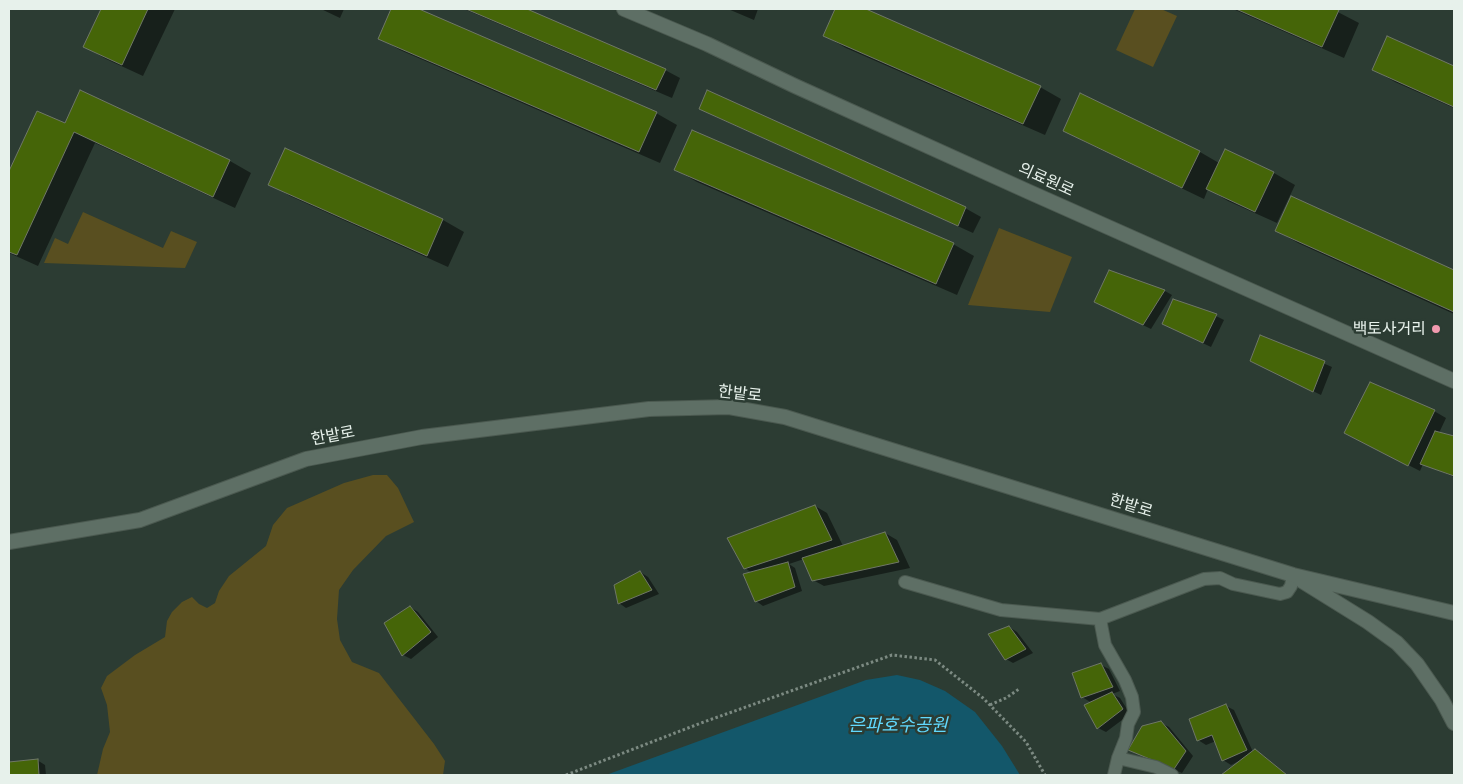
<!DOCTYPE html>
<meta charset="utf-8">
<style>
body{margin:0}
#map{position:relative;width:1463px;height:784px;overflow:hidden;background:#2c3c33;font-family:"Work Sans",sans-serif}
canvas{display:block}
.frame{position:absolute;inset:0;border:10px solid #e7f1eb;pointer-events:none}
</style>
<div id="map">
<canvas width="1463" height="784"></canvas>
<div class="frame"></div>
</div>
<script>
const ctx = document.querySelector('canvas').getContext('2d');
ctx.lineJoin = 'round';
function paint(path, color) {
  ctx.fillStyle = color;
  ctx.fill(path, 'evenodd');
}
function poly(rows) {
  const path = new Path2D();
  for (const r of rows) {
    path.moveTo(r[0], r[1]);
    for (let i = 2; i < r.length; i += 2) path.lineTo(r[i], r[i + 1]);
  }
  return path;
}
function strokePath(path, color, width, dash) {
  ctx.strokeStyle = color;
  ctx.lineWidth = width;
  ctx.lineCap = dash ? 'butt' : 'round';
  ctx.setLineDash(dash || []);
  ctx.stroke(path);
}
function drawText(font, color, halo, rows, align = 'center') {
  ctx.font = font + ' "Work Sans","Noto Sans KR",sans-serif';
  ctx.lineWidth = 5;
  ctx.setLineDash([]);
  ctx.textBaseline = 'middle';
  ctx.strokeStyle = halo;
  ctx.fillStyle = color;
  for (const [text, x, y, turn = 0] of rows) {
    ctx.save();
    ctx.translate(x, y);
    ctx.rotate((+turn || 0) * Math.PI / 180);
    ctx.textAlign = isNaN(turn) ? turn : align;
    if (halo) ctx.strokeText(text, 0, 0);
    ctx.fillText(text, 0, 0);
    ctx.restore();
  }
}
const green = poly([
 [1135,9,1161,9,1177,16,1153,67,1116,50],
 [83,212,163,248,171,231,197,242,185,268,44,263,55,238,68,244],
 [999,228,1072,257,1050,312,968,305],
 [373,475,387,475,398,488,414,522,386,536,353,570,339,590,337,619,340,640,352,662,379,673,434,744,445,761,443,775,97,775,103,749,110,732,107,705,101,688,107,676,135,655,165,637,167,621,172,612,182,602,192,597,199,604,207,608,215,603,219,591,229,576,266,546,273,525,287,508,344,483]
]);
const water = poly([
 [897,675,920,680,945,691,975,712,1002,746,1020,775,606,775,866,680]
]);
const shadow = poly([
 [102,9,175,9,143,76,106,59,85,47],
 [321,9,344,9,340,18],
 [392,9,416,9,656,113,677,125,660,163,400,50,379,38],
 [464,9,523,9,665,70,680,78,672,98],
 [728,9,758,9,754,20],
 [837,9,863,9,1040,87,1061,99,1045,135,846,48,825,36],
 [1233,9,1332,9,1359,23,1344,58],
 [1388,38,1454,68,1454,108,1395,82,1374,70],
 [80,92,230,161,251,173,235,208,95,143,38,266,9,253,9,174,37,112,65,125],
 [1081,95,1200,152,1219,163,1225,151,1274,173,1295,185,1277,223,1228,201,1208,189,1204,199,1085,142,1064,130],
 [701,108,965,208,981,217,973,233,716,117],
 [285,149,443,220,464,232,448,267,290,196,270,184],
 [676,170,953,244,974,256,957,295,697,182],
 [1292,198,1454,272,1454,314,1298,243,1277,231],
 [1110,271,1165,291,1172,295,1151,329,1104,306],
 [1174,300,1216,316,1224,320,1211,347,1171,328],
 [1260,336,1332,367,1321,395,1259,365],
 [1434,411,1446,418,1439,433,1454,437,1454,477,1423,464,1420,471,1357,439],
 [815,506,827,513,843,546,885,533,897,540,910,568,824,586,813,580,804,559,789,564,795,568,802,591,763,606,756,601,752,573,745,568],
 [640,572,648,577,659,594,626,608,619,603],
 [410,607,418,612,438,637,411,659,403,655],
 [1009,627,1017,632,1033,653,1013,663,1006,659],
 [1101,665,1109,669,1120,691,1112,694,1120,698,1130,714,1106,732,1098,728,1092,703,1082,697],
 [1226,706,1234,710,1253,752,1263,755,1287,775,1223,775,1241,760,1231,765,1223,760,1216,741,1206,745,1198,740],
 [1161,723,1169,727,1193,756,1182,773,1130,750],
 [37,760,45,765,46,775,9,775,9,763]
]);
const building = poly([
 [101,9,148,9,122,65,83,47,101,9],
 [391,9,419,9,657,112,639,152,378,39,391,9],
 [466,9,527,9,666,69,656,90,466,9],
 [835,9,866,9,1041,86,1023,124,823,36,835,9],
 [1236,9,1335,9,1339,10,1322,47,1236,9],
 [1387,36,1454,66,1454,107,1372,70,1387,36],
 [80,90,230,160,213,197,74,132,17,255,9,252,9,171,37,111,65,123,80,90],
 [707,90,966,207,958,226,699,109,707,90],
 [1080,93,1200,151,1182,188,1063,131,1080,93],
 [692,130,954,243,936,284,674,170,692,130],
 [285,148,443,219,427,256,268,185,285,148],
 [1225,149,1274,172,1255,212,1206,189,1225,149],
 [1291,196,1454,270,1454,312,1275,231,1291,196],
 [1109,270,1165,290,1143,325,1094,302,1109,270],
 [1173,299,1217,314,1203,343,1162,324,1173,299],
 [1260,335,1325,361,1313,392,1250,361,1260,335],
 [1370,382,1435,410,1408,466,1344,433,1370,382],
 [1435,431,1454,436,1454,476,1420,464,1435,431],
 [815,505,832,540,744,569,727,538,815,505],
 [885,532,899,562,812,581,802,558,885,532],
 [788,562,795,587,755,602,743,574,788,562],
 [640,571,652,590,618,604,614,585,640,571],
 [410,606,431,632,402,656,384,623,410,606],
 [1009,626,1026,649,1005,660,988,634,1009,626],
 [1101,663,1113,687,1081,698,1072,673,1101,663],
 [1112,692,1123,709,1097,729,1084,705,1112,692],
 [1226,704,1247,750,1222,761,1212,735,1197,741,1189,719,1226,704],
 [1161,721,1186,751,1174,769,1128,750,1142,726,1161,721],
 [1255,749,1287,775,1221,775,1255,749],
 [38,759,39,775,9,775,9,762,38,759]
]);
const path = poly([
 [990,705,1006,698,1019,689],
 [566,775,701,723,892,655,935,660,983,698,1026,742,1045,775]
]);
const service = poly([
 [905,582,1001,610,1100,619,1204,579,1220,578,1233,584,1280,594,1287,592,1291,586,1293,575],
 [1100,619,1105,645,1125,680,1132,697,1134,712,1128,724,1126,738,1118,758,1114,775],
 [1118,758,1156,767,1172,775]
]);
const tertiary = poly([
 [624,9,707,44,795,86,1027,191,1454,381],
 [9,542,140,520,306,459,422,437,649,409,729,407,785,417,1293,575,1454,613],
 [1302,581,1368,622,1397,643,1417,664,1442,700,1454,723]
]);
const markers = [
 [1436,329,5,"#f29aaf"]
];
const streetNames = [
 ["의료원로",1046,180,24],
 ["한밭로",740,394,6],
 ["한밭로",333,436,-11],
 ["한밭로",1131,506,17]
];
const poiNames = [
 ["백토사거리",1426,329]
];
const waterNames = [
 ["은파호수공원",898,726]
];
paint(green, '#594f20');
paint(water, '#13576a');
paint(shadow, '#0007');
paint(building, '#456508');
strokePath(building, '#6f7767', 1);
strokePath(service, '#4b5950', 14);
strokePath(tertiary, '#4b5950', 16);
strokePath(path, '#7c8a82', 3, [2.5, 2.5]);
strokePath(service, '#5e6f65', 12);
strokePath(tertiary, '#5e6f65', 14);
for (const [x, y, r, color] of markers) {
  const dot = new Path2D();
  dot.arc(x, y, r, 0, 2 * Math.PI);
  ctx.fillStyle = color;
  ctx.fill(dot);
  strokePath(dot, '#2c3c33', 2);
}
drawText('16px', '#e7f1eb', '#2c3c33', streetNames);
drawText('16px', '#e7f1eb', '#2c3c33', poiNames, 'right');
drawText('italic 18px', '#61d9fe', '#2c3c33', waterNames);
</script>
